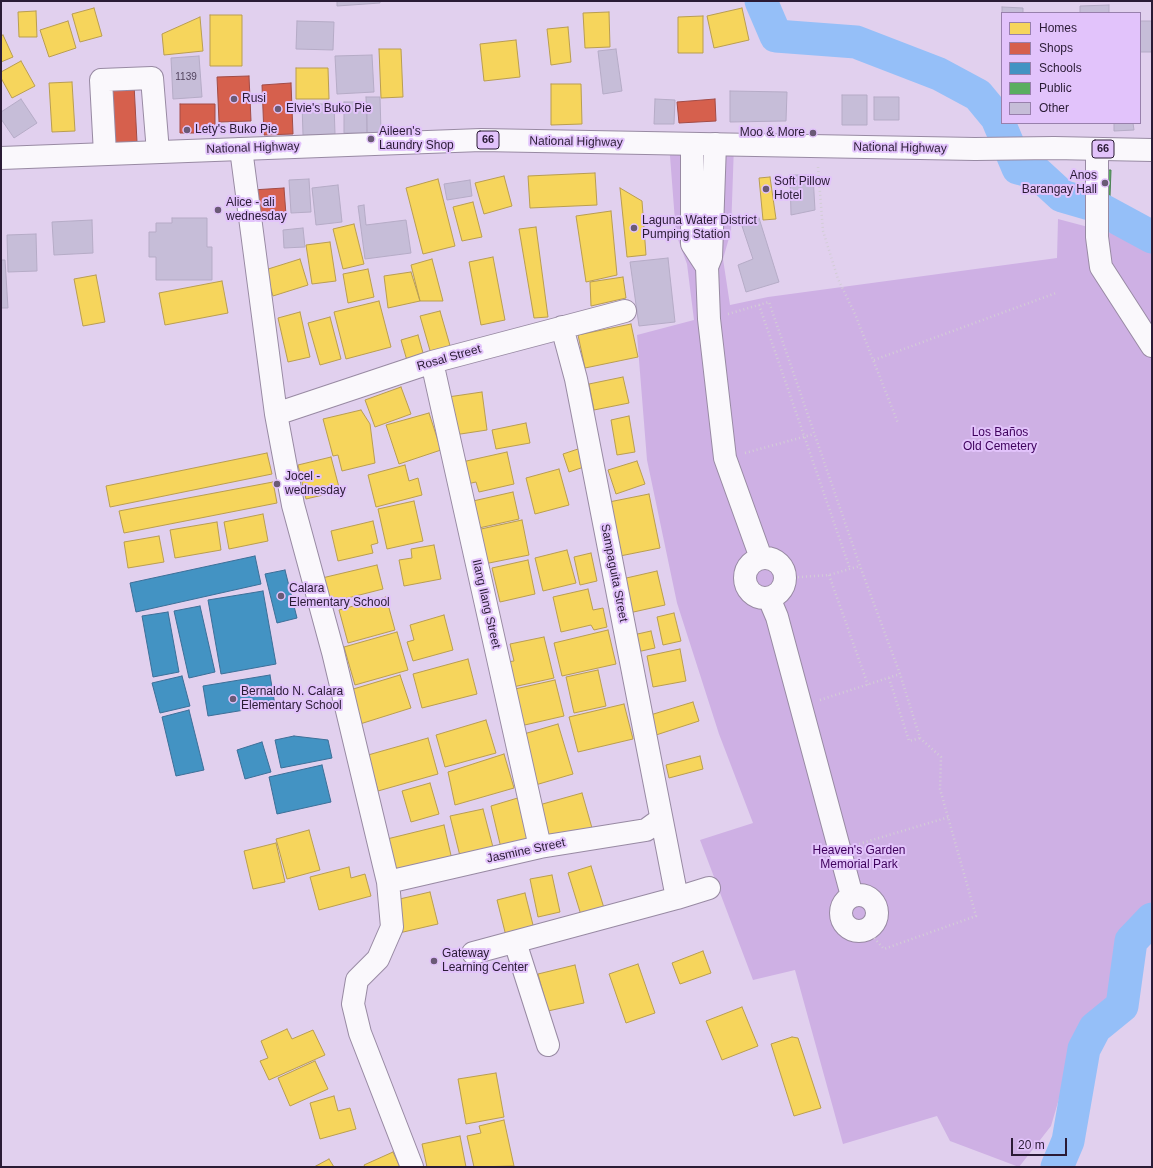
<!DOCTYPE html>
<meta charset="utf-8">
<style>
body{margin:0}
#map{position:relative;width:1153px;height:1168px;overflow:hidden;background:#e1d0ee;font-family:Arial,sans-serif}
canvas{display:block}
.frame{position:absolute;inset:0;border:2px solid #2a1b35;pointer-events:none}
.legend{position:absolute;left:1001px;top:12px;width:140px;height:112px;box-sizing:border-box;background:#e2c3fb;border:1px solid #9880ac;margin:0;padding:5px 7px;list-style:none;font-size:12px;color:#2a1b35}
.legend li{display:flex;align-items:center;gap:8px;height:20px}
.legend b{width:20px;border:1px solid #9880ac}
.scale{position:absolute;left:1011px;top:1138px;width:56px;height:18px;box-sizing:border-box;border:2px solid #2a1b35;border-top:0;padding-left:5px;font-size:12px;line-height:14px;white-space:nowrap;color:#2a1b35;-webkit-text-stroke:3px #e2c3fb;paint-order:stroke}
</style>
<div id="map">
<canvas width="1153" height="1168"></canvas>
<div class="frame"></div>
<ul class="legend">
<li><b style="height:11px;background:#f6d55c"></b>Homes</li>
<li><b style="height:11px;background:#d6604d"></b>Shops</li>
<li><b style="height:11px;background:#4393c3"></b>Schools</li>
<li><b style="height:11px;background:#5aae61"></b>Public</li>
<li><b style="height:11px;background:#c6bdd8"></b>Other</li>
</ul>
<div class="scale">20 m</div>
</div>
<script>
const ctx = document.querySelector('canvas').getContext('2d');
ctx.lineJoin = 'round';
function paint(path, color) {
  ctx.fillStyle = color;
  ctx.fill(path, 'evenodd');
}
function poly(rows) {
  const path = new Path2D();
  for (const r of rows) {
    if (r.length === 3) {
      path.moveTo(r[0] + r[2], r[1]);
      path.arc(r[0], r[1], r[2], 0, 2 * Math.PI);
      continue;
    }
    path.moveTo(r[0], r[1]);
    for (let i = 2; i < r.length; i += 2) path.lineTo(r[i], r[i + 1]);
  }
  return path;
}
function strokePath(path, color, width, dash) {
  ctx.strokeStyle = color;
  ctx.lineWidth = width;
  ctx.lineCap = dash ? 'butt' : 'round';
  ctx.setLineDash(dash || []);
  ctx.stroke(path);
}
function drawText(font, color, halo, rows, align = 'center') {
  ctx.font = font + ' Arial,sans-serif';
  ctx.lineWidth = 4;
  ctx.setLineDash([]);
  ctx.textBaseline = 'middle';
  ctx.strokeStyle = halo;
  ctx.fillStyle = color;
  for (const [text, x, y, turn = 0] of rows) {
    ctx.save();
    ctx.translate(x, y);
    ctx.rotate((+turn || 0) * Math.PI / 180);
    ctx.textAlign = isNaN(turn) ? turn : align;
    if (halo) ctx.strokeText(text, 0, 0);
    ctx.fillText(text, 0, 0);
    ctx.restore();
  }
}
const green = poly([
 [669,143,734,145,731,231,723,259,730,305,768,297,1057,258,1058,219,1141,241,1152,253,1152,909,1134,918,1113,1001,1076,1041,1051,1126,1019,1167,950,1141,937,1116,843,1144,795,970,753,980,700,840,753,823,719,734,677,603,647,460,637,335,694,320,687,264,676,234]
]);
const homes = poly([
 [94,8,102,36,80,42,72,14,94,8],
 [742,8,749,40,714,48,707,16,742,8],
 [36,11,37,37,19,37,18,12,36,11],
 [609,12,610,47,585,48,583,13,609,12],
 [210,15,242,15,242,66,210,66,210,15],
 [703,16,703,53,678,53,678,17,703,16],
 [200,17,203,51,164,55,162,34,200,17],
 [68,21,76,48,49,57,40,30,68,21],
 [568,27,571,62,551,65,547,29,568,27],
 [3,35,13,57,1,62,1,36,3,35],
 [516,40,520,77,484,81,480,44,516,40],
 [379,49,401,49,403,97,381,98,379,49],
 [21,61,35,86,12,98,1,78,1,72,21,61],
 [296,68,328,68,329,99,296,99,296,68],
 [72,82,75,131,52,132,49,83,72,82],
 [551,84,581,84,582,124,551,125,551,84],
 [595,173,597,205,530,208,528,176,595,173],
 [504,176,512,206,484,214,475,183,504,176],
 [770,177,776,219,763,220,759,178,770,177],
 [438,179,455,246,423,254,406,188,438,179],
 [620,188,642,201,646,255,627,257,620,188],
 [473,202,482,237,462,241,453,207,473,202],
 [611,211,617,275,586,282,576,216,611,211],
 [354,224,364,264,343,269,333,229,354,224],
 [536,227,548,317,534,318,519,229,536,227],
 [330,242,336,281,312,284,306,245,330,242],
 [493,257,505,320,481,325,469,262,493,257],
 [300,259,308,285,273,296,265,270,300,259],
 [432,259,443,301,420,301,411,265,432,259],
 [368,269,374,297,348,303,343,274,368,269],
 [411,272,420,301,388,308,384,276,411,272],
 [96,275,105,322,83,326,74,279,96,275],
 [623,277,626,298,591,306,590,282,623,277],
 [222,281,228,313,165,325,159,293,222,281],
 [379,301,391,347,346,359,334,312,379,301],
 [440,311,451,349,431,354,420,316,440,311],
 [300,312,310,357,288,362,278,318,300,312],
 [330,317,341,359,320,365,308,323,330,317],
 [631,324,638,357,585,368,578,335,631,324],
 [418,335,425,360,408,364,401,340,418,335],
 [623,377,629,403,594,410,589,384,623,377],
 [401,387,411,414,375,427,365,400,401,387],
 [482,392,487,430,454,435,448,397,482,392],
 [361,410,370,424,375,463,342,471,338,455,333,456,323,419,361,410],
 [429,413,441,450,399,464,386,425,429,413],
 [629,416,635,452,617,455,611,420,629,416],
 [526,423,530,443,496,449,492,430,526,423],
 [581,448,587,466,569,472,563,454,581,448],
 [507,452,514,484,479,492,476,482,467,484,462,462,507,452],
 [267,453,272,474,110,507,106,486,267,453],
 [331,457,340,491,306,499,298,465,331,457],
 [637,461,645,484,616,494,608,470,637,461],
 [405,465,409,481,418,478,422,495,376,507,368,475,405,465],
 [559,469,569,505,535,514,526,478,559,469],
 [273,482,277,503,124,533,119,511,273,482],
 [513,492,519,519,479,528,473,501,513,492],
 [649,494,660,548,620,556,609,502,649,494],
 [414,501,423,541,387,549,378,509,414,501],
 [263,514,268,541,229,549,224,522,263,514],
 [522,520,529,555,479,565,472,531,522,520],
 [373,521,378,543,371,545,373,553,338,561,331,531,373,521],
 [217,522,221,550,175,558,170,530,217,522],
 [159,536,164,562,128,568,124,542,159,536],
 [434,545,441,579,404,586,399,560,412,558,411,549,434,545],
 [567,550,576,583,543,591,535,558,567,550],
 [591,553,597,581,580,585,574,557,591,553],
 [528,560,535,594,500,602,492,568,528,560],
 [377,565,383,589,328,603,322,578,377,565],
 [657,571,665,605,629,613,622,579,657,571],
 [588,589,593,610,603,608,607,627,594,630,591,625,561,632,553,597,588,589],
 [386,597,395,630,348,643,339,610,386,597],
 [674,613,681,641,663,645,657,617,674,613],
 [444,615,453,650,413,661,407,642,414,640,410,625,444,615],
 [608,630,616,664,562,676,554,643,608,630],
 [651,631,655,648,637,652,633,635,651,631],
 [397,632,408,670,355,685,344,647,397,632],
 [544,637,554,678,513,687,507,662,514,661,510,644,544,637],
 [680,649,686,681,653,687,647,656,680,649],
 [468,659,477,694,422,708,413,674,468,659],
 [598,670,606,706,574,713,566,677,598,670],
 [400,675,411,708,360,724,350,690,400,675],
 [555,680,564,716,516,727,515,689,555,680],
 [693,702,699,721,653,736,647,716,693,702],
 [624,704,633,739,578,752,569,717,624,704],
 [486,720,496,753,445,767,436,735,486,720],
 [558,724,573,774,532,786,517,736,558,724],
 [428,738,438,774,378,791,368,755,428,738],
 [504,754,514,788,455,805,448,772,504,754],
 [700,756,703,769,669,778,666,765,700,756],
 [430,783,439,814,411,822,402,791,430,783],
 [582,793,592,828,549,840,539,805,582,793],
 [521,797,532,842,501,848,491,806,521,797],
 [483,809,494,851,461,860,450,816,483,809],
 [444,825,453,864,396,878,387,839,444,825],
 [309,830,320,870,287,879,276,839,309,830],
 [276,843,285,882,253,889,244,851,276,843],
 [591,866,604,908,581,915,568,873,591,866],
 [349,867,351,878,365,874,371,896,319,910,310,877,349,867],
 [552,875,560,912,538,917,530,879,552,875],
 [430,892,438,924,399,933,391,901,430,892],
 [525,893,535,933,507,940,497,900,525,893],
 [703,951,711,973,680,984,672,963,703,951],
 [638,964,655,1013,626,1023,609,974,638,964],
 [575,965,584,1003,548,1011,538,974,575,965],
 [742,1007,758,1046,722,1060,706,1021,742,1007],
 [287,1029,292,1039,313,1030,325,1055,269,1080,260,1061,268,1058,261,1041,287,1029],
 [792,1037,798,1038,821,1108,794,1116,771,1044,792,1037],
 [315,1061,328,1089,290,1106,278,1078,315,1061],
 [496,1073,504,1117,466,1124,458,1079,496,1073],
 [334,1096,338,1111,350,1108,356,1129,320,1139,310,1103,334,1096],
 [504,1120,514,1166,474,1167,467,1136,481,1133,479,1126,504,1120],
 [460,1136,466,1167,427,1167,422,1144,460,1136],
 [393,1152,400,1167,365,1167,364,1165,393,1152],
 [329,1159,334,1167,314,1167,329,1159]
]);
const shops = poly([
 [249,76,251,121,219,122,217,77,249,76],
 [291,83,293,134,264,135,262,85,291,83],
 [134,84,137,142,107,144,105,85,134,84],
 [715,99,716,121,679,123,677,102,715,99],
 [180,104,215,104,215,133,180,133,180,104],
 [284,188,286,215,254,217,252,190,284,188]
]);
const schools = poly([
 [255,556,261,584,136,612,130,583,255,556],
 [285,570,297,618,277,623,265,574,285,570],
 [263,591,276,664,221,674,208,600,263,591],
 [200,606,215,672,189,678,174,611,200,606],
 [168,612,179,672,153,677,142,616,168,612],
 [270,675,275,705,208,716,203,686,270,675],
 [182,676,190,706,160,713,152,683,182,676],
 [189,710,204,770,176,776,162,717,189,710],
 [294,736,328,740,332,758,281,768,275,740,294,736],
 [262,742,271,772,245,779,237,750,262,742],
 [322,765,331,802,277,814,269,777,322,765]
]);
const public = poly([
 [1100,170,1111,170,1110,196,1099,196,1100,170]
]);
const river = poly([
 [761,1,776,36,856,42,939,74,978,95,997,118,1018,168,1037,173,1062,196,1093,205,1152,237],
 [1057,1167,1068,1141,1084,1049,1095,1028,1122,1006,1131,941,1152,919]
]);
const building = poly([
 [337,1,380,1,380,3,337,6,337,1],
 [1109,5,1109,13,1080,13,1080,6,1109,5],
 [1002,7,1023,8,1023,13,1002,13,1002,7],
 [297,21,334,22,333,50,296,49,297,21],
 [1140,21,1152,21,1152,52,1140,52,1140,21],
 [616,49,622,91,603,94,598,51,616,49],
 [372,55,374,92,337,94,335,56,372,55],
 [199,56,202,97,173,99,171,58,199,56],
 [730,91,787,92,786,121,730,122,730,91],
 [842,95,867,95,867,125,842,125,842,95],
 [366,97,380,97,381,132,367,133,366,97],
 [874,97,899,97,899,120,874,120,874,97],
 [21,99,37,123,14,138,1,119,1,112,21,99],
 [655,99,675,100,674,124,654,124,655,99],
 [344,102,367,102,367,133,344,133,344,102],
 [302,104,334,104,335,134,303,135,302,104],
 [1114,123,1133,123,1134,130,1114,131,1114,123],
 [790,175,813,175,815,210,791,215,790,175],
 [309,179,311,212,291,213,289,180,309,179],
 [470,180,472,196,447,200,444,184,470,180],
 [338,185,342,222,316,225,312,188,338,185],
 [364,205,366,225,406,220,411,253,365,259,358,206,364,205],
 [172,218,207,218,207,247,212,247,212,280,156,280,156,257,149,257,149,232,156,232,156,223,172,223,172,218],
 [759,218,779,282,746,292,738,265,753,259,741,223,759,218],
 [92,220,93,253,54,255,52,222,92,220],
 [303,228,305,247,284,248,283,230,303,228],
 [36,234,37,271,8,272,7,235,36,234],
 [668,258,675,322,639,326,630,262,668,258],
 [1,260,5,260,8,308,1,308,1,260]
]);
const path = poly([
 [818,167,823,231,838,279,855,314,898,423],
 [759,305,850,569],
 [728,314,769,302,860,566,900,674,920,738,941,757,940,789,976,916,884,949,867,930],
 [874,360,1056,293],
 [745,453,814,434],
 [829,575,868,685],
 [786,578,829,575,860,566],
 [889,678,909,741,920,738],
 [820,700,900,674],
 [859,844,949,817]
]);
const minor = poly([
 [692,144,692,244,707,267],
 [715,144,711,257,707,267,709,319,725,458,761,558],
 [241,149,276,414,293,505,333,652,388,882,392,927,378,959,357,980,353,1004,360,1033,412,1167],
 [1097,149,1097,237,1101,267,1152,346],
 [105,154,101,80,152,78,158,152],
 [562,327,576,379,677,898],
 [432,362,540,847],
 [276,414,432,362,625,311],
 [765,578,20],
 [769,598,777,617,852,896],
 [388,882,540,847,646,830,661,819],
 [859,913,18],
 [515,942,548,1045],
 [473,953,677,898,709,888]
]);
const major = poly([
 [1,158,481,140,975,149,1054,148,1152,150]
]);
const markers = [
 [234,99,4,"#6a5a76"],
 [278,109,4,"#6a5a76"],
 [187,130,4,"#6a5a76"],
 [813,133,4,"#6a5a76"],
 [371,139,4,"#6a5a76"],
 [1105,183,4,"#6a5a76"],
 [766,189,4,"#6a5a76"],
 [218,210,4,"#6a5a76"],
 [634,228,4,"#6a5a76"],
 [277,484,4,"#6a5a76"],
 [281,596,4,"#6a5a76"],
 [233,699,4,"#6a5a76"],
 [434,961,4,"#6a5a76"]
];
const numberNames = [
 ["1139",186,77]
];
const shields = [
 [488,140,22],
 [1103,149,22]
];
const shieldNames = [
 ["66",488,140],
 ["66",1103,149]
];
const poiNames = [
 ["Rusi",242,99],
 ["Elvie's Buko Pie",286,109],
 ["Lety's Buko Pie",195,130],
 ["Aileen's",379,132],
 ["Laundry Shop",379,146],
 ["Moo & More",805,133,"right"],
 ["Anos",1097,176,"right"],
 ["Barangay Hall",1097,190,"right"],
 ["Soft Pillow",774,182],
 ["Hotel",774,196],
 ["Alice - ali",226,203],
 ["wednesday",226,217],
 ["Laguna Water District",642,221],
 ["Pumping Station",642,235],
 ["Jocel -",285,477],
 ["wednesday",285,491],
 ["Calara",289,589],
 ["Elementary School",289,603],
 ["Bernaldo N. Calara",241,692],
 ["Elementary School",241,706],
 ["Gateway",442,954],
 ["Learning Center",442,968]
];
const streetNames = [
 ["National Highway",576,142,1],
 ["National Highway",253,148,-2],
 ["National Highway",900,148,1],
 ["Rosal Street",449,358,-16],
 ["Sampaguita Street",614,573,79],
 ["Ilang Ilang Street",486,604,77],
 ["Jasmine Street",526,851,-12]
];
const parkNames = [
 ["Los Baños",1000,433],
 ["Old Cemetery",1000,447],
 ["Heaven's Garden",859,851],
 ["Memorial Park",859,865]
];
paint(green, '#ceb0e4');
paint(homes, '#f6d55c');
strokePath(homes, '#b99d50', 1);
paint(shops, '#d6604d');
strokePath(shops, '#a24b46', 1);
paint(schools, '#4393c3');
strokePath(schools, '#3c6f98', 1);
paint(public, '#5aae61');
strokePath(public, '#4c8254', 1);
strokePath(river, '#95bff8', 33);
paint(building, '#c6bdd8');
strokePath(building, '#b5abc6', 1);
strokePath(minor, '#988aa3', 24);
strokePath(major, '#988aa3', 24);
strokePath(path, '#d3cdd6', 2.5, [1, 3]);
strokePath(minor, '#faf8fc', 22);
strokePath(major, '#faf8fc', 22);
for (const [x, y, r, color] of markers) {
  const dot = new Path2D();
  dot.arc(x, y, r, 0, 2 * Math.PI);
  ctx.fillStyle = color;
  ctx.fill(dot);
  strokePath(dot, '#e2c3fb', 1.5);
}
drawText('10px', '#52445e', null, numberNames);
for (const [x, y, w] of shields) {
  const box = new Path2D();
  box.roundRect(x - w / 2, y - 9, w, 18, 3);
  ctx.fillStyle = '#e2c3fb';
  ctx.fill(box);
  strokePath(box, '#2a1b35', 1);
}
drawText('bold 11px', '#2a1b35', null, shieldNames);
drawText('12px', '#2a1b35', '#e2c3fb', poiNames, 'left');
drawText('12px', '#2a1b35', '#e2c3fb', streetNames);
drawText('12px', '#3e005c', '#e2c3fb', parkNames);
</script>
